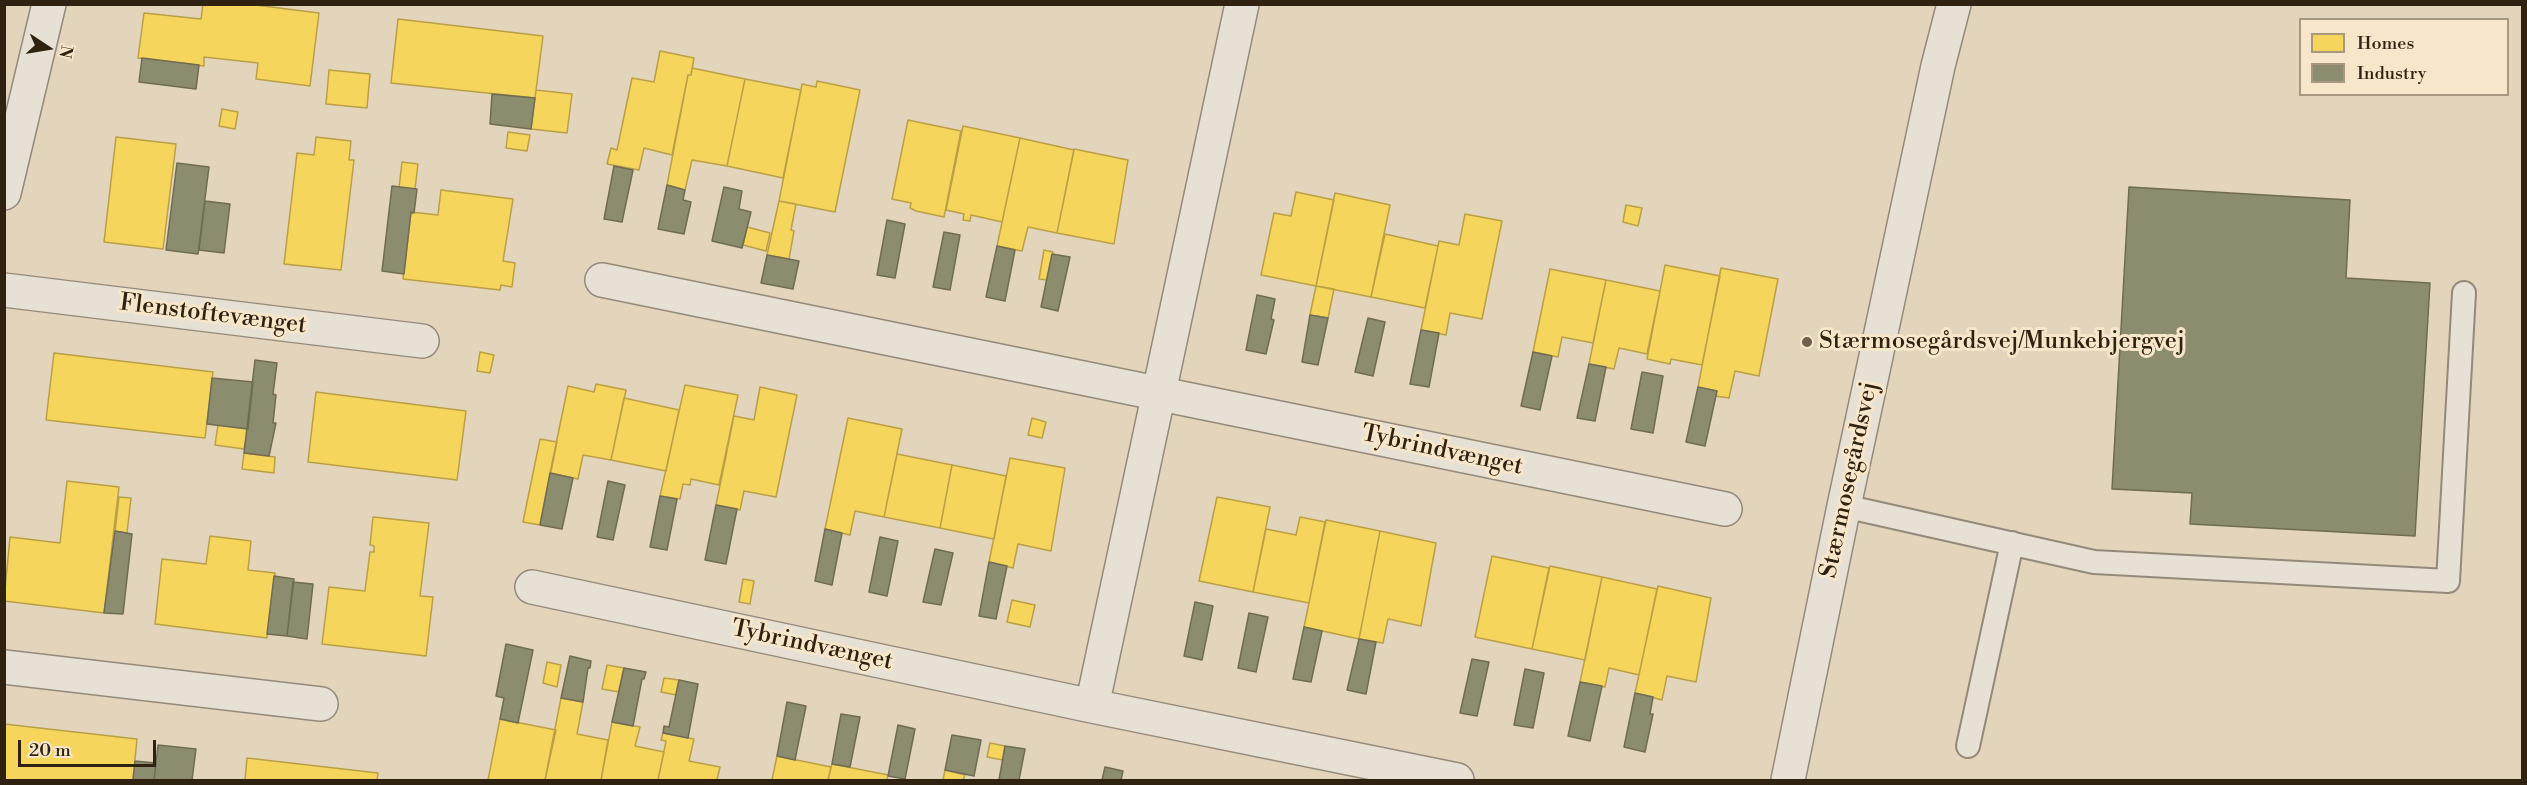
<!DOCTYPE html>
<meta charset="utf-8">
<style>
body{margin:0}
#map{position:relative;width:2527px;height:785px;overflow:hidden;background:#e3d4bc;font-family:"Libre Bodoni",serif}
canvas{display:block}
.frame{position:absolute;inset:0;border:6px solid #2f2210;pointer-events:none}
.legend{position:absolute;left:2299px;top:18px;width:210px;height:78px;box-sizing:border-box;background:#f7e6c9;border:2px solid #a7987f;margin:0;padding:8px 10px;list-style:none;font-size:18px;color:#2f2210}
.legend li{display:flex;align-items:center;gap:12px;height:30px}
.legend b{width:30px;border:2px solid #a7987f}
.north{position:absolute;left:18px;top:18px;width:60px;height:60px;-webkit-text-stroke:4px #f7e6c9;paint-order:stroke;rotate:102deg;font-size:16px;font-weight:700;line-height:24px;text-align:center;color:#2f2210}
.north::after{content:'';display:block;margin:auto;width:21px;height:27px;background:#2f2210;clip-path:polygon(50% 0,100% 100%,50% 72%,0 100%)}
.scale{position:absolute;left:18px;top:740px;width:138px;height:27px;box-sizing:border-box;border:3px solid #2f2210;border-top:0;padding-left:8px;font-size:18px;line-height:21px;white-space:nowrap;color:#2f2210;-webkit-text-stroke:4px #f7e6c9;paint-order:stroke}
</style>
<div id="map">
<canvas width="2527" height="785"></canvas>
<div class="frame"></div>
<ul class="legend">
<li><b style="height:16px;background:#f6d55c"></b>Homes</li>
<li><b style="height:16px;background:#8c8c6e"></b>Industry</li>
</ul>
<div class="north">N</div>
<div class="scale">20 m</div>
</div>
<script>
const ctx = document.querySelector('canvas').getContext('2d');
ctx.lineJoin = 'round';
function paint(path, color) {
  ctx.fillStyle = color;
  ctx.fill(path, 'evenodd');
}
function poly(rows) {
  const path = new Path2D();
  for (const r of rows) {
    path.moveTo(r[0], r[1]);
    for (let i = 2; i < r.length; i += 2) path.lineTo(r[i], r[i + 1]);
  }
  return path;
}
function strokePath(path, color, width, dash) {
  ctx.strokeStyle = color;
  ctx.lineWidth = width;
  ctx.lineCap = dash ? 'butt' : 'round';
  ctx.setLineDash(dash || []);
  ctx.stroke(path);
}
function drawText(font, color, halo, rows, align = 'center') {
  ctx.font = font + ' "Libre Bodoni",serif';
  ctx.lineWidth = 6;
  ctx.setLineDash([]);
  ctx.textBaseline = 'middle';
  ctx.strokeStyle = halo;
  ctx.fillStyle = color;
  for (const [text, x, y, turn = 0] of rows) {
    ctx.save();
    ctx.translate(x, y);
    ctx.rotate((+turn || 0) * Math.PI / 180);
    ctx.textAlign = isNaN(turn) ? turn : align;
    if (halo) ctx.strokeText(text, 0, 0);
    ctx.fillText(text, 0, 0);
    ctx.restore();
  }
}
const homes = poly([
 [203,4,247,4,319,13,310,86,256,79,258,63,204,57,204,66,138,58,144,13,201,19,203,4],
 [398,19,543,36,535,98,391,83,398,19],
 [660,51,694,58,691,75,688,75,672,155,644,148,639,170,607,164,611,148,617,150,632,78,654,82,660,51],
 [692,68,745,79,727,166,692,160,685,190,667,185,688,75,691,75,692,68],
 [329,70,370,74,367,108,326,104,329,70],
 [745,79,801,90,783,178,727,166,745,79],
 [817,81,860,90,835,212,779,201,802,84,816,87,817,81],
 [536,90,572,94,567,133,531,129,536,90],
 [222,109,238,112,235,129,219,126,222,109],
 [908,120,961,131,944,217,916,211,910,208,911,203,892,199,908,120],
 [963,126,1020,138,1002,222,971,215,970,221,963,220,964,214,946,210,963,126],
 [508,132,530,135,527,151,506,148,508,132],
 [116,137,176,144,163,249,104,242,116,137],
 [316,137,351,141,349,160,354,160,341,270,284,264,297,153,314,155,316,137],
 [1020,138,1074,150,1057,233,1028,227,1022,251,997,246,1020,138],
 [1074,149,1128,160,1114,244,1057,233,1074,149],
 [402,162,418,164,415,189,399,188,402,162],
 [441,190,513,199,503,261,515,263,512,287,501,285,500,290,403,279,411,212,438,215,441,190],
 [1296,192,1334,200,1316,286,1261,275,1274,213,1291,216,1296,192],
 [1335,193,1390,205,1371,297,1316,286,1335,193],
 [779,201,796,204,791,230,794,231,789,259,767,255,779,201],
 [1626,205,1642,208,1638,226,1623,222,1626,205],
 [1465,214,1502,221,1482,319,1450,313,1446,335,1421,330,1439,241,1459,245,1465,214],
 [747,227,770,233,766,251,743,245,747,227],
 [1385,234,1438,246,1425,308,1371,297,1385,234],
 [1044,250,1053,252,1047,280,1039,279,1044,250],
 [1665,265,1720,276,1702,365,1671,359,1670,364,1647,359,1665,265],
 [1721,268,1778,279,1759,376,1735,371,1729,398,1715,396,1717,391,1698,387,1721,268],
 [1550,269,1606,280,1593,343,1562,337,1558,357,1533,352,1550,269],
 [1606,280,1660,291,1647,354,1619,348,1614,369,1589,364,1606,280],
 [1316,286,1334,289,1328,318,1310,315,1316,286],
 [480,352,494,355,490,373,477,371,480,352],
 [54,353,213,372,205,438,46,420,54,353],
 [596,384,626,390,611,460,583,455,578,479,550,473,568,386,594,392,596,384],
 [685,385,738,395,719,485,691,479,690,485,683,484,680,499,660,496,685,385],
 [760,387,797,395,776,497,744,491,740,510,716,505,734,416,754,420,760,387],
 [316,392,466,411,457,480,308,462,316,392],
 [624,398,679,410,666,471,611,460,624,398],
 [848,418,902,429,884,517,855,511,850,535,825,529,848,418],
 [1032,418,1046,422,1042,438,1028,435,1032,418],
 [218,425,248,429,244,449,215,445,218,425],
 [540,439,557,442,540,525,523,522,540,439],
 [244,453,275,457,274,473,242,469,244,453],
 [897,454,952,465,940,528,884,517,897,454],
 [1010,458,1065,468,1051,551,1018,544,1013,568,989,562,1010,458],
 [952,465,1006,476,994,539,940,528,952,465],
 [67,481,119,487,104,613,4,601,10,537,60,543,67,481],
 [119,497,131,498,127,533,115,531,119,497],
 [1217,497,1270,507,1253,592,1199,581,1217,497],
 [373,517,429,523,420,596,433,597,426,656,322,644,329,587,365,591,370,552,374,552,374,546,370,545,373,517],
 [1300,517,1325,522,1309,603,1253,592,1266,529,1296,535,1300,517],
 [1326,520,1380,531,1359,639,1304,627,1326,520],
 [1380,531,1436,543,1421,626,1388,619,1383,643,1359,639,1380,531],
 [210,536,251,541,248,570,275,573,267,638,155,624,162,559,206,564,210,536],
 [1492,556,1549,568,1532,649,1475,637,1492,556],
 [1550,566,1602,577,1585,660,1532,649,1550,566],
 [1602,577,1657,589,1639,675,1609,668,1605,687,1580,682,1602,577],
 [743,579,754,581,750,604,739,602,743,579],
 [1658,586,1711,598,1696,682,1667,676,1662,700,1635,693,1658,586],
 [1012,600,1035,605,1030,627,1007,622,1012,600],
 [547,662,561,665,557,687,543,683,547,662],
 [607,665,624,668,619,692,602,689,607,665],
 [664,678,679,680,676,695,661,692,664,678],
 [561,698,583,702,577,734,608,740,601,780,545,780,561,698],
 [500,719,556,730,545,780,488,780,500,719],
 [612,722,640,727,635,746,664,752,658,780,601,780,612,722],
 [4,724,137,739,133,780,4,780,4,724],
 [663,733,694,739,689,761,720,767,717,780,658,780,666,741,661,740,663,733],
 [990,743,1005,746,1003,760,987,757,990,743],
 [777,756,831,767,828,780,772,780,777,756],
 [247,758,378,773,377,780,245,780,247,758],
 [832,764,888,775,887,780,828,780,832,764],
 [945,770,965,775,963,780,943,780,945,770]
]);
const industry = poly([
 [142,58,199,65,196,89,139,82,142,58],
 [492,94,535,98,531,129,490,124,492,94],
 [177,163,209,167,198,254,166,250,177,163],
 [614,166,633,170,622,222,604,219,614,166],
 [667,185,685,190,683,200,691,202,684,234,658,229,667,185],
 [392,186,417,189,414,213,411,212,404,274,382,271,392,186],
 [724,187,742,191,739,209,751,212,742,248,712,241,724,187],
 [2129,187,2350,200,2346,278,2430,283,2415,536,2190,524,2192,493,2112,489,2129,187],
 [205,201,230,204,224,253,199,250,205,201],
 [887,220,905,224,895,278,877,275,887,220],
 [944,232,960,235,950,290,933,287,944,232],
 [997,246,1015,250,1005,301,986,297,997,246],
 [1052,254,1070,257,1058,311,1041,307,1052,254],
 [767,255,799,261,793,289,761,283,767,255],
 [1257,295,1275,299,1271,319,1274,320,1266,354,1246,350,1257,295],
 [1310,315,1328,318,1318,365,1302,362,1310,315],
 [1368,318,1385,322,1373,376,1355,372,1368,318],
 [1421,330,1439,333,1429,387,1410,384,1421,330],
 [1533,352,1552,356,1540,410,1521,406,1533,352],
 [255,360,277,363,273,394,276,395,273,423,276,423,269,456,244,453,255,360],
 [1589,364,1606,367,1595,421,1577,418,1589,364],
 [1642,372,1663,376,1653,433,1631,429,1642,372],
 [212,378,253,382,248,429,207,424,212,378],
 [1698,387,1717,391,1705,446,1686,442,1698,387],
 [550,473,573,478,562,529,540,525,550,473],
 [608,481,625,485,613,540,597,537,608,481],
 [660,496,677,499,667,550,650,547,660,496],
 [716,505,737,509,726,564,705,560,716,505],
 [825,529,842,533,832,585,815,581,825,529],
 [115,531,132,534,123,614,104,613,115,531],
 [880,537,898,541,887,596,869,592,880,537],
 [935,549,953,553,941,605,923,602,935,549],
 [989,562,1007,566,996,619,979,616,989,562],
 [274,576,294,579,287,636,267,634,274,576],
 [293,582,313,584,307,639,287,636,293,582],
 [1195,602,1213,606,1202,660,1184,656,1195,602],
 [1249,613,1268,617,1256,672,1238,668,1249,613],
 [1304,627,1322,631,1311,682,1293,679,1304,627],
 [1359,639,1376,642,1366,694,1347,690,1359,639],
 [506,644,533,650,518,723,500,719,504,698,496,696,506,644],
 [570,656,591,661,590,668,588,668,583,702,561,698,570,656],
 [1472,659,1489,662,1477,716,1460,713,1472,659],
 [624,668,646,672,644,679,642,679,633,726,612,722,624,668],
 [1525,669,1544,673,1533,728,1514,725,1525,669],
 [679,680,698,684,688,738,663,733,664,726,669,727,679,680],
 [1580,682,1602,686,1590,741,1568,736,1580,682],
 [1635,693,1653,697,1650,714,1653,714,1645,752,1624,747,1635,693],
 [787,702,806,706,795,760,777,756,787,702],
 [841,714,860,717,850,767,832,764,841,714],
 [898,725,915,729,905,779,888,776,898,725],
 [952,735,981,740,974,776,945,770,952,735],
 [158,745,196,749,192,780,154,780,158,745],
 [1005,746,1025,749,1019,780,999,780,1005,746],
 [135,761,156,763,154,780,133,780,135,761],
 [1105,767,1123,771,1121,780,1102,780,1105,767]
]);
const service = poly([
 [1844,506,2094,562,2448,581,2464,293],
 [1968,746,2012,543]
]);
const minor = poly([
 [4,193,49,4],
 [602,280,1725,509],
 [4,290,422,341],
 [532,587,1092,706,1457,780],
 [4,667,321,704],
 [1092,706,1242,4]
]);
const tertiary = poly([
 [1788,780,1844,506,1938,66,1954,4]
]);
const markers = [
 [1807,342,6,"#6e604c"]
];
const streetNames = [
 ["Flenstoftevænget",213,315,7],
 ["Tybrindvænget",1442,451,12],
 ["Stærmosegårdsvej",1850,480,-78],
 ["Tybrindvænget",812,646,12]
];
const poiNames = [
 ["Stærmosegårdsvej/Munkebjergvej",1819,342]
];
paint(homes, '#f6d55c');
strokePath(homes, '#ba9f45', 1.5);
paint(industry, '#8c8c6e');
strokePath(industry, '#706c52', 1.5);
strokePath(service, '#948a7a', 26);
strokePath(minor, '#948a7a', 36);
strokePath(tertiary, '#948a7a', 36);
strokePath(service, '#e7e0d4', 22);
strokePath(minor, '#e7e0d4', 33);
strokePath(tertiary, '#e7e0d4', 33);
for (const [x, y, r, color] of markers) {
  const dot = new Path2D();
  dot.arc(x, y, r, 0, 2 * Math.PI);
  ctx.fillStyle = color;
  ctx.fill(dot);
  strokePath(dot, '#f7e6c9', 2);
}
drawText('24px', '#2f2210', '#f7e6c9', streetNames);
drawText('24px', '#2f2210', '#f7e6c9', poiNames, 'left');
</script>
